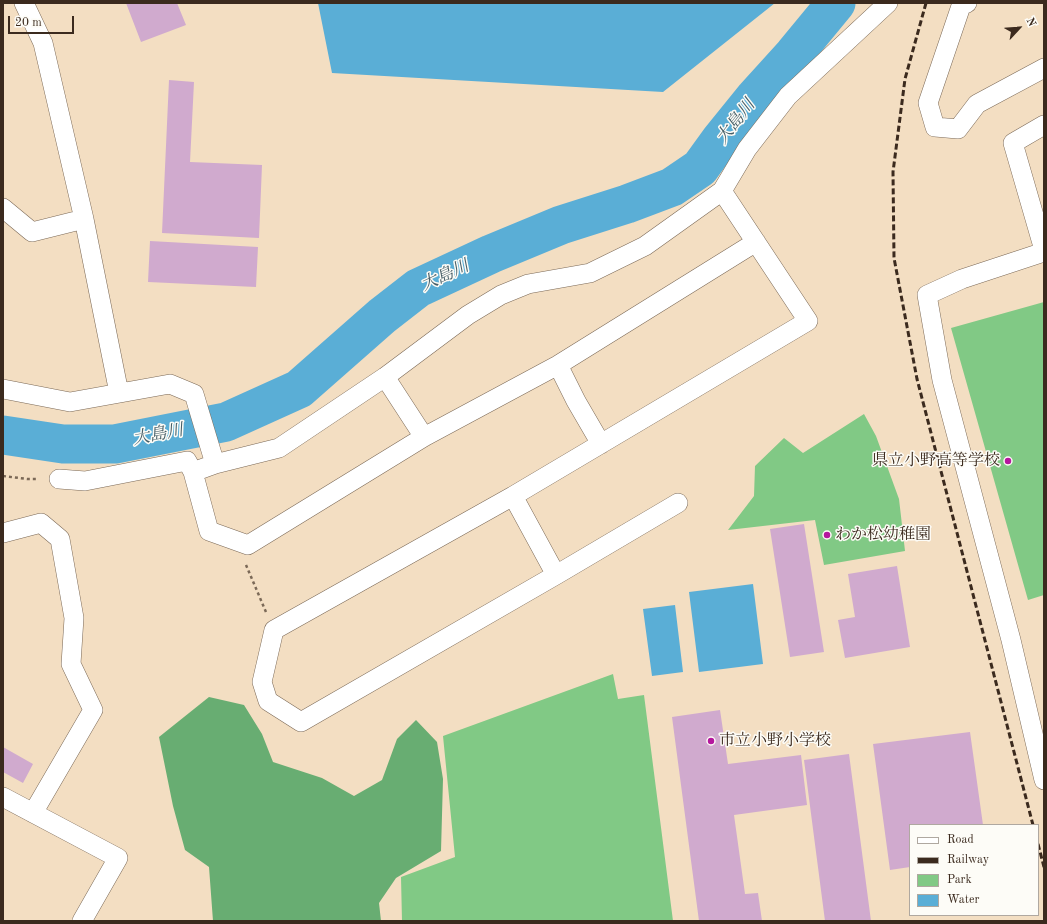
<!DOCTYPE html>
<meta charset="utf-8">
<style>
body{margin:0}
#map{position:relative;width:1047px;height:924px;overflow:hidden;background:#f3dec2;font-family:"Old Standard TT",serif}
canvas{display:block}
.frame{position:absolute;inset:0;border:4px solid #3b2a1e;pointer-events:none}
.legend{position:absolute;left:909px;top:824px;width:130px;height:92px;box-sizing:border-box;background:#fdfcf7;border:1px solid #afa8a0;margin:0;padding:5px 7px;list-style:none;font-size:12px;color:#3b2a1e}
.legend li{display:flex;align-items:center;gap:8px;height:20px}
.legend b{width:20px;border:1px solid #afa8a0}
.north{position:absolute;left:999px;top:8px;width:40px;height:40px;-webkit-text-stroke:3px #fdfcf7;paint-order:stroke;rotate:64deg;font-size:11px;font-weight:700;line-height:16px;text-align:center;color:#3b2a1e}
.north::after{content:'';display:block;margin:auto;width:14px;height:18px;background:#3b2a1e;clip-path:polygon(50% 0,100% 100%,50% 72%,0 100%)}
.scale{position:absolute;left:8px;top:16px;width:66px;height:18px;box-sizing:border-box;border:2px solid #3b2a1e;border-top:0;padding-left:5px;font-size:12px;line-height:14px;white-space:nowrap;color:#3b2a1e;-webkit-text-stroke:3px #fdfcf7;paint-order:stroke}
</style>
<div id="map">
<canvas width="1047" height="924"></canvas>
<div class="frame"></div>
<ul class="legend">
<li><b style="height:5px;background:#fff"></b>Road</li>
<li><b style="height:5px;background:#3b2a1e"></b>Railway</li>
<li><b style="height:11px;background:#81c985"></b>Park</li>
<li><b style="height:11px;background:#5aaed6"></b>Water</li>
</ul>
<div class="north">N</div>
<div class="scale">20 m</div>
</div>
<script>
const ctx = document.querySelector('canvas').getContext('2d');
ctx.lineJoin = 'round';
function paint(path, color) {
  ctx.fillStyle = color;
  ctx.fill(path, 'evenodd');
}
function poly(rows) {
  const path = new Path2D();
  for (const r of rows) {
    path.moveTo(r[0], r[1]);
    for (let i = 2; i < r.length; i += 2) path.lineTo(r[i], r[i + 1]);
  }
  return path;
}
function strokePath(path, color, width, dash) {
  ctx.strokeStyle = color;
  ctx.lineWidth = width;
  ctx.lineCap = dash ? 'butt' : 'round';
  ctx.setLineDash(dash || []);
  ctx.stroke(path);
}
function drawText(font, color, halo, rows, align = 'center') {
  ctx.font = font + ' "Old Standard TT","Noto Serif JP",serif';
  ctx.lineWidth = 3;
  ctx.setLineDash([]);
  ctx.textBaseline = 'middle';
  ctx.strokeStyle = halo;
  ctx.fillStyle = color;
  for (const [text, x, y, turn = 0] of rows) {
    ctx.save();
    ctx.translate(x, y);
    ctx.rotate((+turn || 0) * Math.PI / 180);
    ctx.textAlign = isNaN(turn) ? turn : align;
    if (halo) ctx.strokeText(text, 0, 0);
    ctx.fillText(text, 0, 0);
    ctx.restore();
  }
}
const green = poly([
 [1044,302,1044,595,1028,600,951,328],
 [864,414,876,436,899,499,905,551,824,565,815,520,728,530,754,496,755,466,784,438,803,453],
 [613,674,618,699,644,695,673,921,402,921,401,877,455,857,443,736]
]);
const forest = poly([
 [209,697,244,705,262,734,273,762,322,778,354,796,382,780,397,739,416,720,437,742,443,779,441,851,396,878,379,903,381,921,213,921,209,867,185,850,173,806,159,737]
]);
const water = poly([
 [318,3,775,3,663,92,332,73],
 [753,584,763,664,699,672,689,592],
 [675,605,683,672,652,676,643,609]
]);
const river = poly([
 [3,435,63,444,115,444,226,422,299,389,382,316,418,288,491,254,561,225,627,204,672,187,700,168,721,139,755,97,794,54,836,3]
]);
const building = poly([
 [126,3,177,3,186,25,141,42],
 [169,80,194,82,190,162,262,165,259,238,162,233],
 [150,241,258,247,256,287,148,282],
 [804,524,824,652,790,657,770,529],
 [897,566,910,647,845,658,838,620,855,617,848,574],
 [720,710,728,764,801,755,807,805,734,815,745,894,758,893,762,921,699,921,672,717],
 [970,732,983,825,910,825,910,867,890,870,873,744],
 [3,747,33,764,23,783,3,772],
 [849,754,871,921,825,921,804,760]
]);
const path = poly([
 [3,476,27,479,38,479],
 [246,565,266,612]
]);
const minor = poly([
 [24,3,43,43,84,219,119,393],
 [967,3,961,6,928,103,935,127,958,129,977,104,1044,68],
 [1044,125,1013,143,1044,250],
 [3,208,32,232,84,219],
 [1044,252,962,279,927,295,942,380,1011,640,1044,780],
 [558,365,576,401,601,444],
 [385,377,424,437],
 [3,389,70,402,170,384,194,394,215,464],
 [193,472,215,464,279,448,385,377,468,315,501,295,528,284,590,273,645,246,722,191,747,149,788,96,888,3],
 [59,479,85,481,187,461,193,472,209,531,248,545,424,437,558,365,756,242],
 [513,496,556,575],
 [678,503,556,575,301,722,268,701,262,682,274,630,513,496,808,321,722,191],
 [3,533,41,523,60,539,74,618,71,664,93,710,33,813],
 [3,797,118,858,82,921]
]);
const rail = poly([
 [926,3,905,79,893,172,894,258,917,379,1033,825],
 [1038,844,1044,867]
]);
const markers = [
 [1008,461,4,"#b5179e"],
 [827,535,4,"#b5179e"],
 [711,741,4,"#b5179e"]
];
const poiNames = [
 ["県立小野高等学校",1000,461,"right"],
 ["わか松幼稚園",835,535],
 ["市立小野小学校",719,741]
];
const waterNames = [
 ["大島川",736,122,-52],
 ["大島川",445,276,-25],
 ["大島川",158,435,-11]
];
paint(green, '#81c985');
paint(forest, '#68ad72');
paint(water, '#5aaed6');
strokePath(river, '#5aaed6', 39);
paint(building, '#d0aace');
strokePath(minor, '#7b6957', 20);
strokePath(path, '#7b6957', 2.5, [3, 3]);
strokePath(minor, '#fff', 19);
strokePath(rail, '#3b2a1e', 3, [6, 3]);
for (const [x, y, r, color] of markers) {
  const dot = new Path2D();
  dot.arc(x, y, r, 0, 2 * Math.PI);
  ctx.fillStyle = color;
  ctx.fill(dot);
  strokePath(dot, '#fdfcf7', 1.5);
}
drawText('16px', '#3b2a1e', '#fdfcf7', poiNames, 'left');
drawText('italic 17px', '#475f68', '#fdfcf7', waterNames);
</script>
